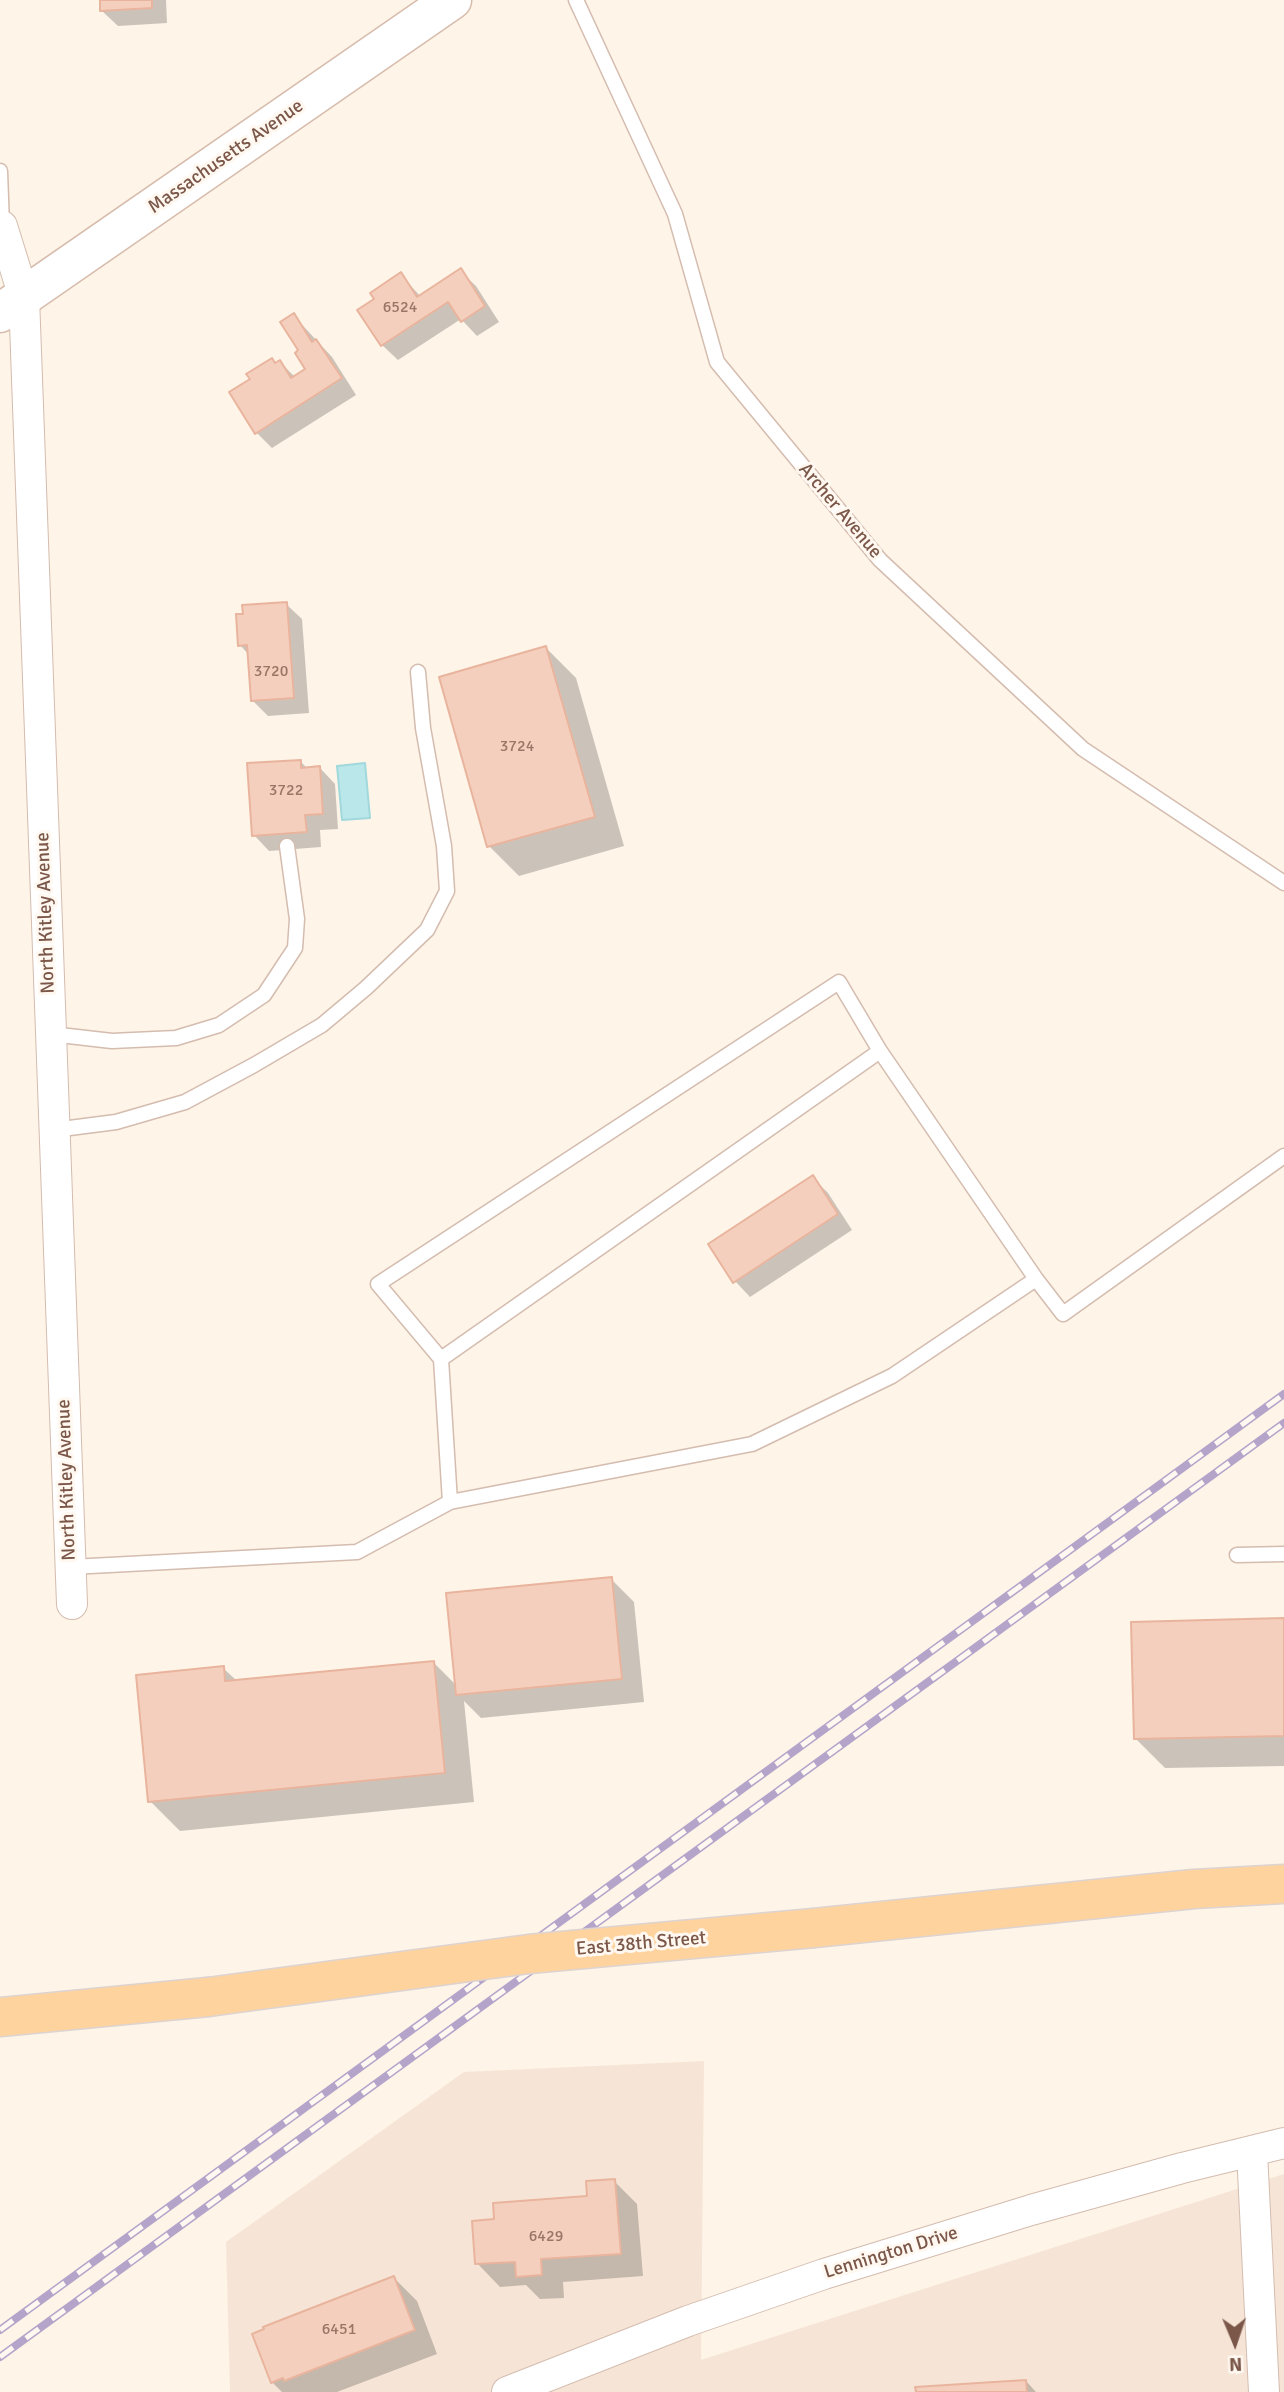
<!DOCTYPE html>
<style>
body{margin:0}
#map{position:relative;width:1284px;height:2392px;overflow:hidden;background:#fef4e8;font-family:Signika,sans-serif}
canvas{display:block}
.north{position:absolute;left:1200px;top:2308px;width:70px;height:70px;-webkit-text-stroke:5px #fff8f0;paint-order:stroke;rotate:178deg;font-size:19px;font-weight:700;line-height:28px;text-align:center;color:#7b5749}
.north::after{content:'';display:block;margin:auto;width:24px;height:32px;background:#7b5749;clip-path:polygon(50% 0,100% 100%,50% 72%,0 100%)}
</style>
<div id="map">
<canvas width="1284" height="2392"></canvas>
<div class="north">N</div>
</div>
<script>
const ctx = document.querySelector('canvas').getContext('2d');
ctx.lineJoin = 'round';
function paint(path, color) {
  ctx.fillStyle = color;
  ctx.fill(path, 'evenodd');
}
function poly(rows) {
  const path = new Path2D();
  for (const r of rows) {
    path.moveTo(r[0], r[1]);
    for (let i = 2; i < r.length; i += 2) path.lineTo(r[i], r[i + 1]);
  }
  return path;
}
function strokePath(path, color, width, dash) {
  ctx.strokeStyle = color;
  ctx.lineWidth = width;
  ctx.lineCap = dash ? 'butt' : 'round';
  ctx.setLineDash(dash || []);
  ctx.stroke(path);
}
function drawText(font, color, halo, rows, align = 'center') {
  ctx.font = font + ' Signika,sans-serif';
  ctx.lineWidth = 6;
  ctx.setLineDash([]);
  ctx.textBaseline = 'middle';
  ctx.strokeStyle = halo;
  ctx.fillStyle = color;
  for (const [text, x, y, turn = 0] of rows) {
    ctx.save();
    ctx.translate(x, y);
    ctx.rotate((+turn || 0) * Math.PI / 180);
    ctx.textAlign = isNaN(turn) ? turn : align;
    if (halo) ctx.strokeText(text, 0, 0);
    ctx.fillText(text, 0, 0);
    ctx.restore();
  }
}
const residential = poly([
 [704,2061,701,2360,1284,2174,1284,2392,230,2392,226,2242,464,2072]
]);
const water = poly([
 [365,763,370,818,342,820,337,766,365,763]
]);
const shadow = poly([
 [102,0,166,0,167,23,118,26,102,11],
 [460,271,476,286,499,322,477,336,461,319,398,360,382,345,376,299,401,275,421,297],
 [293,315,332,357,356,395,272,448,257,433,276,364,280,362,295,377,307,369,301,351],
 [286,604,302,619,309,713,268,716,252,700,249,655,240,645],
 [546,648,576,678,624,846,519,876,489,846],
 [300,761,308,769,320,768,335,784,338,829,320,830,321,847,269,851,254,835],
 [812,1177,828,1193,852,1230,750,1297,735,1281],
 [611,1579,634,1602,644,1702,481,1718,464,1701,474,1802,180,1831,150,1801,223,1668,237,1681,433,1662,457,1686],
 [1284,1620,1284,1766,1165,1768,1135,1738],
 [614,2181,637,2204,643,2276,563,2282,564,2298,540,2299,526,2285,500,2287,477,2263,496,2221,589,2197],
 [394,2278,417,2301,437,2354,337,2392,282,2392,272,2382],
 [1026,2381,1036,2392,917,2392]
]);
const building = poly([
 [100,0,152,0,152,8,100,11,100,0],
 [461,268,485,306,461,322,448,302,381,346,357,310,374,299,370,293,401,272,417,297,461,268],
 [294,313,312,342,316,339,342,378,255,434,229,392,250,379,246,374,272,358,275,363,280,360,291,378,305,369,295,353,298,350,280,322,294,313],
 [287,602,294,698,251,701,247,645,238,646,236,614,243,614,242,605,287,602],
 [546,646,595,817,487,847,439,677,546,646],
 [301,760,301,768,320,766,323,814,305,815,307,832,252,836,247,763,301,760],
 [813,1175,838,1214,733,1283,708,1244,813,1175],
 [612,1577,622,1679,456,1695,446,1593,612,1577],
 [1284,1618,1284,1736,1134,1739,1131,1622,1284,1618],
 [434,1661,445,1773,148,1802,136,1675,224,1666,225,1681,434,1661],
 [615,2179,621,2254,541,2259,542,2275,516,2277,515,2262,475,2264,472,2221,494,2219,493,2203,587,2196,586,2181,615,2179],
 [394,2276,415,2330,284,2381,283,2378,271,2383,252,2334,264,2329,263,2327,394,2276],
 [1026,2380,1027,2392,916,2392,915,2387,1026,2380]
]);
const lane = poly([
 [576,0,675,214,717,362,880,560,1083,749,1284,883],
 [0,171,2,226],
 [51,1034,112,1041,176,1038,219,1025,264,995,295,948,297,919,287,846],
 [54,1130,116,1122,185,1102,254,1065,322,1025,366,988,427,930,447,891,444,846,423,728,418,672],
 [1036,1279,1063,1314,1284,1156],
 [441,1359,378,1284,839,982,880,1051],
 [1237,1555,1284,1554],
 [71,1567,357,1552,450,1502,752,1444,892,1376,1036,1279,880,1051,441,1359,450,1502]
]);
const street = poly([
 [2,226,24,297,72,1604],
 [1252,2152,1264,2392],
 [507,2392,688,2321,824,2274,1031,2210,1182,2168,1284,2143]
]);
const secondary = poly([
 [0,313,452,0]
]);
const primary = poly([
 [814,1928,1194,1889,1284,1884],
 [0,2017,208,1997]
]);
const rail = poly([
 [0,2330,1284,1394],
 [0,2357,1284,1423]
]);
const primaryBridge = poly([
 [208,1997,529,1954,814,1928]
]);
const numberNames = [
 ["6524",400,308],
 ["3720",271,672],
 ["3724",517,747],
 ["3722",286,791],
 ["6429",546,2237],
 ["6451",339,2330]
];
const streetNames = [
 ["Massachusetts Avenue",226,157,-35],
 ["Archer Avenue",840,511,50],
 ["North Kitley Avenue",46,913,-92],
 ["North Kitley Avenue",67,1480,-92],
 ["East 38th Street",641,1944,-5],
 ["Lennington Drive",891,2253,-17]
];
paint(residential, '#f6e5d6');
paint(water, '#bae7ea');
strokePath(water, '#a0d8dc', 2);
paint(shadow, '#0003');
paint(building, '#f5cfbe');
strokePath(building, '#e9b49d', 2);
strokePath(lane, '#d4bcaf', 17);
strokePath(street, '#d4bcaf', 32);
strokePath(secondary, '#d7bcac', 41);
strokePath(primary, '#ddd3d0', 41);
strokePath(lane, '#fff', 14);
strokePath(street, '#fff', 30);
strokePath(secondary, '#fff', 38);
strokePath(primary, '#ffd39e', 38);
strokePath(rail, '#b5a4ca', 8);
strokePath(rail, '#fff8f0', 5, [16]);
strokePath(primaryBridge, '#ddd3d0', 41, []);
strokePath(primaryBridge, '#ffd39e', 38);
drawText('16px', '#9a7566', null, numberNames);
drawText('19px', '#7b5749', '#fff8f0', streetNames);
</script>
